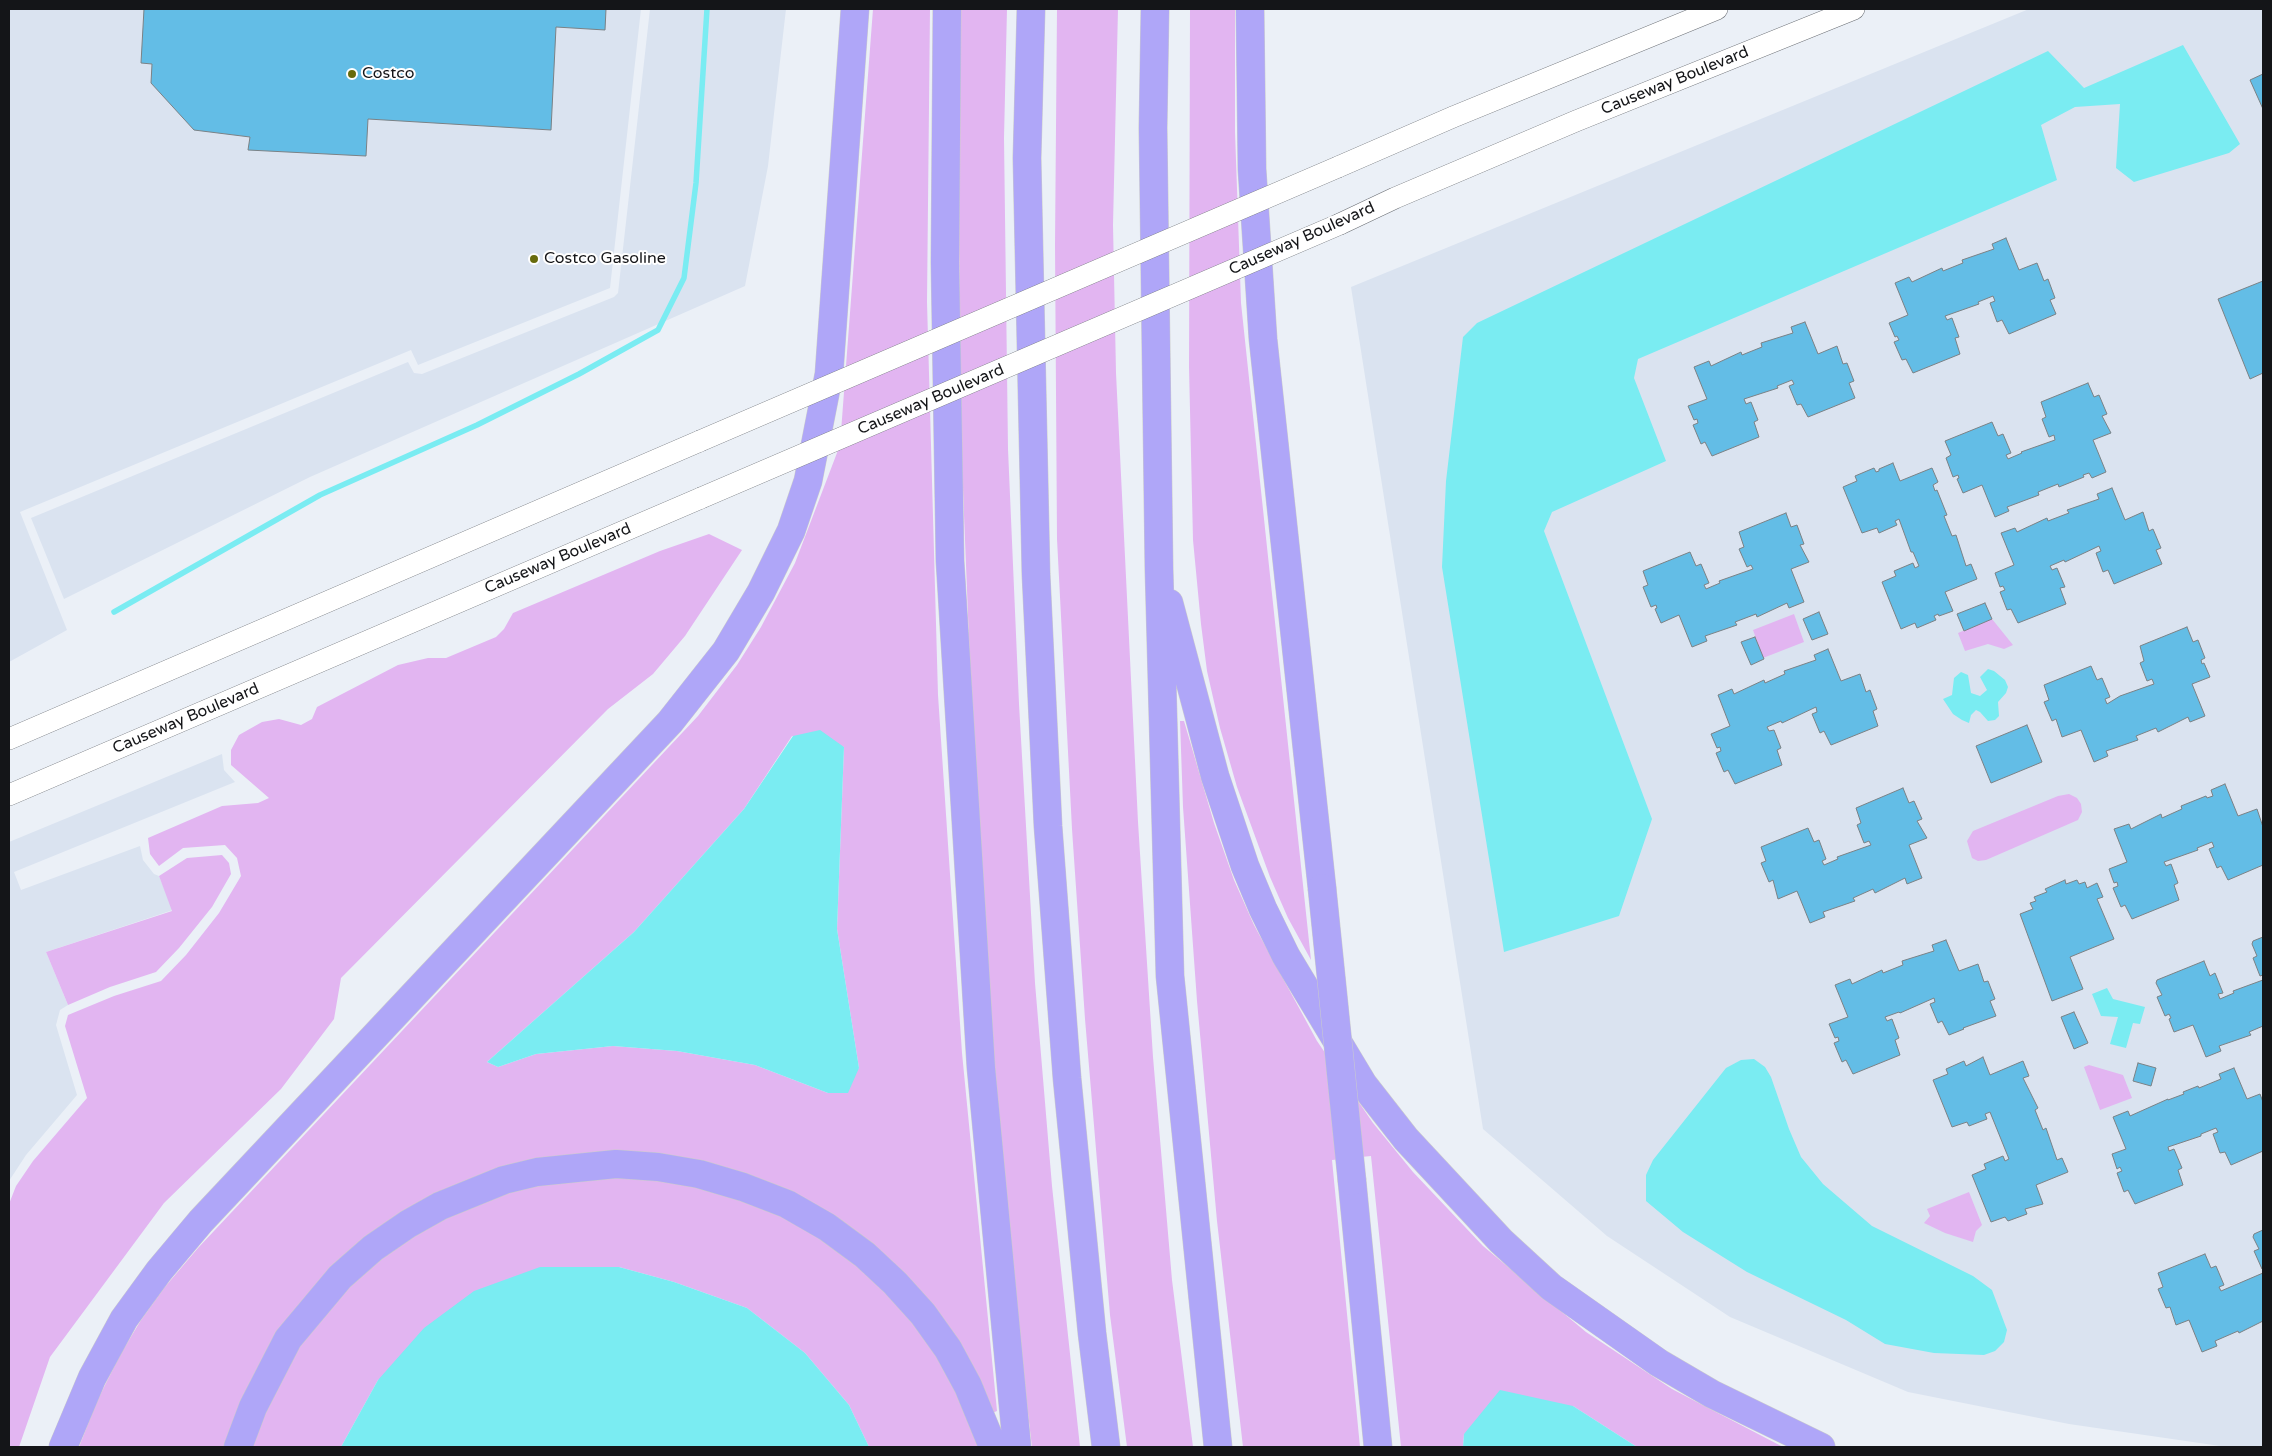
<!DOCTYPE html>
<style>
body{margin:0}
#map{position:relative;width:2272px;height:1456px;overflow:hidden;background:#ebf0f7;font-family:"Varela Round",sans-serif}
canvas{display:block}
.frame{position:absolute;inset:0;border:10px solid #141518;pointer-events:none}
</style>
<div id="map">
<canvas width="2272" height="1456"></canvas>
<div class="frame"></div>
</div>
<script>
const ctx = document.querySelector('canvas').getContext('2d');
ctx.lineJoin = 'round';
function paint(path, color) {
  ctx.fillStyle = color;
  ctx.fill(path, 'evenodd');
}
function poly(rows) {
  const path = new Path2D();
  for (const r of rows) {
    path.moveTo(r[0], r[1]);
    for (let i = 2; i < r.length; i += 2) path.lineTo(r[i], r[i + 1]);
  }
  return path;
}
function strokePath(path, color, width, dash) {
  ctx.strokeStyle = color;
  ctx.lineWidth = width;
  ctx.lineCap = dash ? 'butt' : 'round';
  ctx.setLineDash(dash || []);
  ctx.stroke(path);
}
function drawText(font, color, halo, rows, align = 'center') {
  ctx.font = font + ' "Varela Round",sans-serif';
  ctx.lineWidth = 4;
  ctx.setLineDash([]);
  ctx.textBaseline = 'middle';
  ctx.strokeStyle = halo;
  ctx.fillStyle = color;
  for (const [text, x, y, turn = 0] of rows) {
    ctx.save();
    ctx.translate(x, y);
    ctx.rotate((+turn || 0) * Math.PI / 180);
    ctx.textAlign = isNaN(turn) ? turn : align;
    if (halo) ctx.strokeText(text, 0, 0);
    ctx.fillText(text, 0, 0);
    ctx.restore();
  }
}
const built = poly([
 [9,9,641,9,610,288,418,365,411,350,20,512,67,630,9,662],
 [650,9,786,9,768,166,745,286,310,477,64,599,31,518,408,362,414,373,422,374,614,297,618,293],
 [2029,9,2263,9,2263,1447,2227,1447,2069,1424,1908,1392,1730,1317,1607,1236,1483,1129,1351,287],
 [222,754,224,770,235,782,14,872,21,890,140,846,143,860,154,874,159,876,173,910,46,952,68,1005,60,1010,56,1025,77,1095,26,1155,9,1181,9,842]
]);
const green = poly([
 [873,9,930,9,927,302,938,695,962,1053,997,1411,992,1413,853,1231,602,1155,373,1236,228,1447,79,1447,96,1403,120,1355,141,1320,164,1288,198,1248,698,716,737,665,761,627,795,563,840,445],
 [792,736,844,747,837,929,859,1068,828,1093,755,1065,677,1051,613,1046,536,1054,498,1067,487,1062,634,932,744,809],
 [959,9,1007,9,1004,138,1008,449,1019,704,1035,983,1052,1186,1080,1447,1032,1447,1008,1246,976,816,962,465,957,112],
 [1057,9,1118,9,1113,225,1116,373,1138,822,1153,1057,1172,1280,1193,1447,1127,1447,1110,1315,1085,1019,1072,829,1057,539,1055,245],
 [1190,9,1235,9,1235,132,1241,303,1311,960,1288,918,1270,877,1237,787,1220,728,1207,671,1201,624,1193,540,1189,367],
 [709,534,742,550,685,636,653,674,608,709,341,978,334,1019,281,1089,164,1203,50,1357,19,1447,9,1447,9,1204,16,1186,33,1161,87,1098,65,1026,68,1015,114,996,161,981,186,955,219,913,241,876,237,858,225,845,183,848,159,866,150,854,148,838,222,806,258,803,269,798,231,765,231,750,239,735,262,722,279,719,301,725,312,719,317,707,398,665,428,658,446,658,496,637,504,629,513,613,660,551],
 [1794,614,1804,642,1763,658,1753,630],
 [1992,619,2013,645,2004,649,1988,644,1965,651,1958,633],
 [1180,721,1184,721,1214,823,1234,880,1254,925,1317,1041,1373,1123,1413,1172,1483,1246,1586,1332,1672,1389,1783,1447,1637,1447,1573,1406,1464,1434,1463,1447,1401,1447,1371,1156,1332,1160,1360,1447,1243,1447,1217,1221,1197,1001,1183,807],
 [2069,794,2077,798,2081,804,2082,812,2078,820,1986,860,1978,861,1972,858,1967,841,1973,831,2058,796],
 [222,855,229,863,231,874,212,907,179,948,156,972,110,987,68,1005,46,952,172,911,159,876,187,858],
 [2089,1065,2123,1075,2132,1098,2100,1110,2084,1067],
 [595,1176,687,1181,795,1219,873,1274,940,1353,982,1447,869,1447,849,1405,805,1353,747,1308,674,1282,619,1267,378,1380,341,1447,250,1447,287,1361,350,1283,422,1228,510,1189],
 [1969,1192,1982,1225,1976,1231,1973,1242,1945,1233,1924,1223,1930,1216,1927,1209]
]);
const water = poly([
 [2183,45,2240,144,2229,153,2134,182,2116,168,2120,104,2075,107,2041,125,2057,180,1638,359,1634,378,1666,461,1552,512,1544,531,1652,819,1619,916,1504,952,1442,567,1446,481,1463,337,1477,323,2048,51,2084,88],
 [1988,669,1994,671,2005,680,2008,687,2006,693,1998,702,1999,716,1995,720,1988,721,1980,712,1976,710,1971,715,1969,723,1962,720,1953,714,1943,699,1952,695,1954,678,1961,672,1968,675,1971,693,1980,696,1987,690,1980,677],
 [820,730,844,747,837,929,859,1068,848,1093,828,1093,755,1065,677,1051,613,1046,536,1054,498,1067,487,1062,634,932,744,809,793,736],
 [2107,988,2113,999,2145,1007,2140,1024,2133,1023,2126,1048,2110,1044,2118,1017,2101,1016,2092,994],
 [1754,1059,1765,1067,1771,1077,1789,1129,1801,1157,1823,1184,1872,1226,1973,1276,1992,1290,2007,1330,2004,1342,1995,1351,1984,1355,1934,1353,1885,1344,1846,1320,1747,1272,1683,1232,1646,1201,1646,1175,1653,1160,1726,1068,1741,1060],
 [540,1267,619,1267,674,1282,747,1308,805,1353,849,1405,869,1447,341,1447,378,1380,424,1328,474,1291],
 [1500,1390,1573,1406,1637,1447,1463,1447,1464,1434]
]);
const stream = poly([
 [114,612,320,495,477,425,579,374,658,330,684,278,696,183,707,9]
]);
const building = poly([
 [144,9,606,9,605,30,556,27,551,130,368,119,366,156,248,150,250,137,194,130,151,83,152,64,141,63,144,9],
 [2263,74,2263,109,2250,80,2263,74],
 [2006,238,2019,270,2037,263,2044,281,2048,279,2055,298,2050,300,2056,314,2009,334,2002,320,1997,322,1990,303,1995,301,1993,296,1978,302,1979,304,1945,316,1947,320,1952,318,1959,337,1955,338,1960,354,1913,373,1906,359,1902,360,1894,342,1899,340,1897,336,1895,337,1889,323,1908,315,1895,283,1909,277,1912,282,1942,268,1943,271,1963,263,1962,260,1994,249,1992,244,2006,238],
 [2263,281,2263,373,2250,379,2218,299,2263,281],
 [1805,322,1818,354,1837,346,1843,364,1847,363,1854,381,1849,383,1855,398,1808,417,1801,404,1797,405,1789,386,1794,384,1792,380,1777,386,1778,388,1744,399,1746,404,1751,402,1758,420,1754,422,1759,437,1712,456,1705,442,1701,444,1693,425,1698,423,1697,419,1694,420,1688,406,1707,399,1694,367,1709,361,1711,366,1741,352,1742,355,1762,347,1761,343,1793,333,1791,327,1805,322],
 [2088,383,2094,397,2099,395,2107,414,2102,416,2111,433,2093,440,2106,472,2092,478,2089,473,2083,475,2084,477,2059,487,2058,484,2038,492,2039,495,2007,507,2009,511,1995,517,1982,485,1963,493,1957,479,1959,478,1958,475,1953,477,1946,458,1951,455,1945,441,1992,422,1998,436,2003,434,2011,453,2006,455,2008,459,2022,453,2021,452,2055,440,2054,435,2049,437,2042,419,2046,417,2041,402,2088,383],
 [1893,463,1900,481,1932,468,1938,482,1933,485,1935,491,1937,490,1947,515,1944,516,1952,536,1956,535,1966,566,1971,564,1977,579,1945,592,1953,611,1939,616,1938,614,1934,616,1936,620,1917,628,1915,623,1901,629,1882,582,1896,576,1894,571,1913,563,1915,568,1919,566,1913,552,1911,552,1899,519,1895,521,1897,525,1879,533,1877,528,1862,533,1843,487,1857,481,1855,476,1874,468,1876,472,1879,471,1879,469,1893,463],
 [2112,488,2125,520,2143,512,2149,531,2153,529,2161,548,2156,550,2162,564,2114,584,2108,570,2103,572,2096,553,2101,551,2099,546,2065,562,2064,560,2050,566,2052,570,2057,568,2065,587,2060,588,2066,604,2018,623,2011,609,2007,610,2000,592,2005,590,2003,586,2000,587,1995,573,2014,565,2001,533,2015,528,2017,532,2047,518,2048,521,2069,513,2067,510,2099,499,2097,494,2112,488],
 [1786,513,1791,527,1797,525,1804,544,1800,545,1809,562,1791,569,1804,602,1789,608,1787,603,1757,617,1756,614,1735,622,1737,625,1705,636,1707,641,1692,647,1679,615,1661,623,1655,609,1657,608,1656,605,1651,607,1643,587,1648,585,1643,571,1690,552,1696,566,1701,564,1709,583,1704,585,1706,589,1720,583,1719,581,1753,569,1751,565,1747,567,1739,549,1744,547,1739,532,1786,513],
 [1985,603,1992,619,1964,631,1957,614,1985,603],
 [1819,612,1828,634,1812,640,1803,619,1819,612],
 [2187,627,2193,642,2198,640,2205,658,2201,660,2202,664,2204,663,2210,677,2192,684,2205,716,2190,722,2188,717,2158,732,2156,728,2136,736,2138,740,2106,751,2108,756,2094,762,2081,730,2062,737,2056,719,2052,721,2044,702,2049,700,2044,685,2091,666,2097,680,2102,678,2110,697,2105,699,2107,704,2120,696,2154,684,2152,679,2147,681,2140,663,2144,661,2140,646,2187,627],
 [1755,637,1764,659,1751,665,1741,642,1755,637],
 [1828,649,1841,681,1860,674,1866,692,1870,690,1877,709,1873,711,1878,726,1831,745,1824,731,1820,733,1812,714,1817,712,1816,707,1782,723,1781,721,1767,727,1769,731,1774,730,1781,748,1777,750,1782,765,1735,784,1728,770,1724,772,1716,753,1721,751,1720,747,1717,748,1711,734,1730,726,1718,695,1732,689,1734,694,1764,680,1765,683,1785,674,1784,671,1816,660,1814,655,1828,649],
 [2027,725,2042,762,1991,783,1976,746,2027,725],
 [2225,784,2238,816,2257,809,2263,827,2263,865,2228,880,2221,866,2217,868,2209,849,2214,847,2212,842,2197,848,2198,850,2164,862,2166,866,2171,864,2178,883,2174,885,2179,900,2132,919,2125,905,2121,907,2113,888,2118,886,2117,882,2114,883,2109,869,2127,862,2114,829,2129,824,2131,829,2161,814,2162,818,2182,809,2181,806,2206,796,2207,798,2213,796,2211,790,2225,784],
 [1903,788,1909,803,1914,801,1922,819,1917,821,1927,838,1909,845,1922,878,1907,884,1905,878,1875,893,1873,889,1853,898,1855,901,1823,912,1825,917,1810,923,1797,891,1778,899,1773,880,1769,882,1761,863,1766,861,1761,847,1808,828,1814,842,1819,840,1826,859,1822,861,1824,865,1838,859,1837,857,1871,845,1869,841,1864,843,1857,825,1861,823,1856,808,1903,788],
 [2065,880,2066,884,2077,880,2079,884,2085,882,2087,888,2097,883,2103,897,2097,899,2114,939,2070,957,2083,989,2052,1001,2020,914,2033,909,2030,903,2036,901,2034,897,2047,892,2045,889,2065,880],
 [2263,937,2263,975,2260,976,2253,958,2257,956,2252,944,2253,941,2263,937],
 [1946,940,1959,971,1978,964,1984,982,1988,981,1995,999,1990,1001,1996,1016,1963,1028,1964,1029,1949,1035,1942,1021,1938,1023,1930,1004,1935,1002,1934,998,1900,1013,1899,1012,1885,1017,1887,1021,1892,1019,1899,1038,1895,1040,1900,1055,1853,1074,1846,1060,1842,1062,1834,1043,1839,1041,1838,1037,1835,1038,1829,1024,1848,1017,1835,985,1850,979,1852,984,1882,970,1883,973,1903,965,1902,961,1934,951,1932,945,1946,940],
 [2204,961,2210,976,2215,973,2223,993,2218,994,2220,999,2234,993,2233,991,2263,980,2263,1026,2249,1032,2251,1035,2219,1046,2221,1051,2206,1057,2193,1025,2174,1032,2169,1019,2171,1018,2169,1014,2165,1016,2157,997,2162,995,2156,983,2157,980,2204,961],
 [2074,1012,2088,1043,2074,1049,2061,1017,2074,1012],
 [1983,1057,1990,1075,2023,1061,2029,1076,2023,1078,2038,1108,2035,1110,2043,1130,2046,1128,2057,1160,2062,1158,2068,1172,2036,1185,2043,1204,2025,1209,2027,1214,2008,1221,2005,1217,1991,1222,1972,1175,1986,1169,1984,1164,2003,1156,2005,1161,2009,1159,1990,1112,1985,1114,1987,1119,1969,1126,1967,1122,1952,1127,1933,1080,1948,1074,1946,1069,1964,1061,1966,1066,1983,1057],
 [2138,1063,2156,1068,2151,1086,2133,1081,2138,1063],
 [2234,1068,2247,1099,2260,1094,2263,1102,2263,1151,2231,1165,2225,1152,2220,1153,2213,1134,2218,1132,2216,1128,2201,1134,2201,1136,2168,1147,2169,1151,2174,1149,2182,1168,2178,1170,2183,1185,2135,1204,2128,1190,2124,1192,2117,1173,2122,1171,2120,1167,2117,1169,2112,1154,2126,1149,2113,1117,2128,1111,2130,1116,2168,1099,2168,1100,2184,1094,2183,1092,2198,1086,2199,1088,2221,1079,2219,1074,2234,1068],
 [2263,1230,2263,1268,2262,1269,2254,1251,2259,1249,2253,1237,2254,1234,2263,1230],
 [2205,1254,2211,1268,2216,1266,2224,1285,2219,1287,2221,1291,2263,1273,2263,1321,2239,1333,2238,1331,2215,1341,2217,1346,2202,1352,2189,1320,2176,1325,2170,1307,2166,1308,2158,1289,2163,1287,2158,1273,2205,1254]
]);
const secondary = poly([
 [1338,167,1453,117,1717,9],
 [1340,224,1395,198,1576,121,1854,9],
 [9,739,700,441],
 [9,795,701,498]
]);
const highway = poly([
 [947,9,945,262,950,561,981,1068,1017,1447],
 [1031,9,1027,158,1036,574,1048,826,1067,1078,1092,1333,1106,1447],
 [1155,9,1153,128,1159,569,1170,976,1218,1447],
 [1250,9,1252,169,1263,339,1322,888],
 [1169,603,1215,776,1245,866,1263,909,1286,956,1363,1084,1406,1139,1501,1241,1551,1287,1659,1363,1712,1394,1821,1447],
 [1352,1181,1378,1447],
 [63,1447,92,1378,124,1319,159,1271,201,1221,670,722,726,651,761,592,791,531,808,481,829,374,855,9],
 [238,1447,253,1407,288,1339,340,1277,373,1248,408,1224,440,1206,504,1180,537,1172,616,1164,658,1167,699,1174,743,1187,787,1204,827,1227,865,1255,895,1283,923,1314,948,1349,968,1386,993,1447]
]);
const secondaryBridge = poly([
 [700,441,1338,167],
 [701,498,1340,224]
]);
const highwayBridge = poly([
 [1322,888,1352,1181]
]);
const markers = [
 [352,74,5,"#676b0c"],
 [534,259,5,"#676b0c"]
];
const poiNames = [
 ["Costco",362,74],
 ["Costco Gasoline",544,259]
];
const streetNames = [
 ["Causeway Boulevard",1675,81,-22],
 ["Causeway Boulevard",1302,239,-24],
 ["Causeway Boulevard",931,400,-23],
 ["Causeway Boulevard",558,559,-23],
 ["Causeway Boulevard",186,719,-23]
];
paint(built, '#dae3f0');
paint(green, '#e2b5f1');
paint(water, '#7aecf2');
strokePath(stream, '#7aecf2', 5.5);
paint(building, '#63bde6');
strokePath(building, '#7b8286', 1);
strokePath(secondary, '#676b71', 22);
strokePath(highway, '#cbcccc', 29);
strokePath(secondary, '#fff', 21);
strokePath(highway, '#afa6f8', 28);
strokePath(secondaryBridge, '#676b71', 22, []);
strokePath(highwayBridge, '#cbcccc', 29, []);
strokePath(secondaryBridge, '#fff', 21);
strokePath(highwayBridge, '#afa6f8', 28);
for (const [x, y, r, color] of markers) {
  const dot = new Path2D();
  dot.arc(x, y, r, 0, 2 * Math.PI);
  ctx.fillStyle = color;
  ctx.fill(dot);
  strokePath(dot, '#fff', 2);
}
drawText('16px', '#141518', '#fff', poiNames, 'left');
drawText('16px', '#141518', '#fff', streetNames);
</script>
